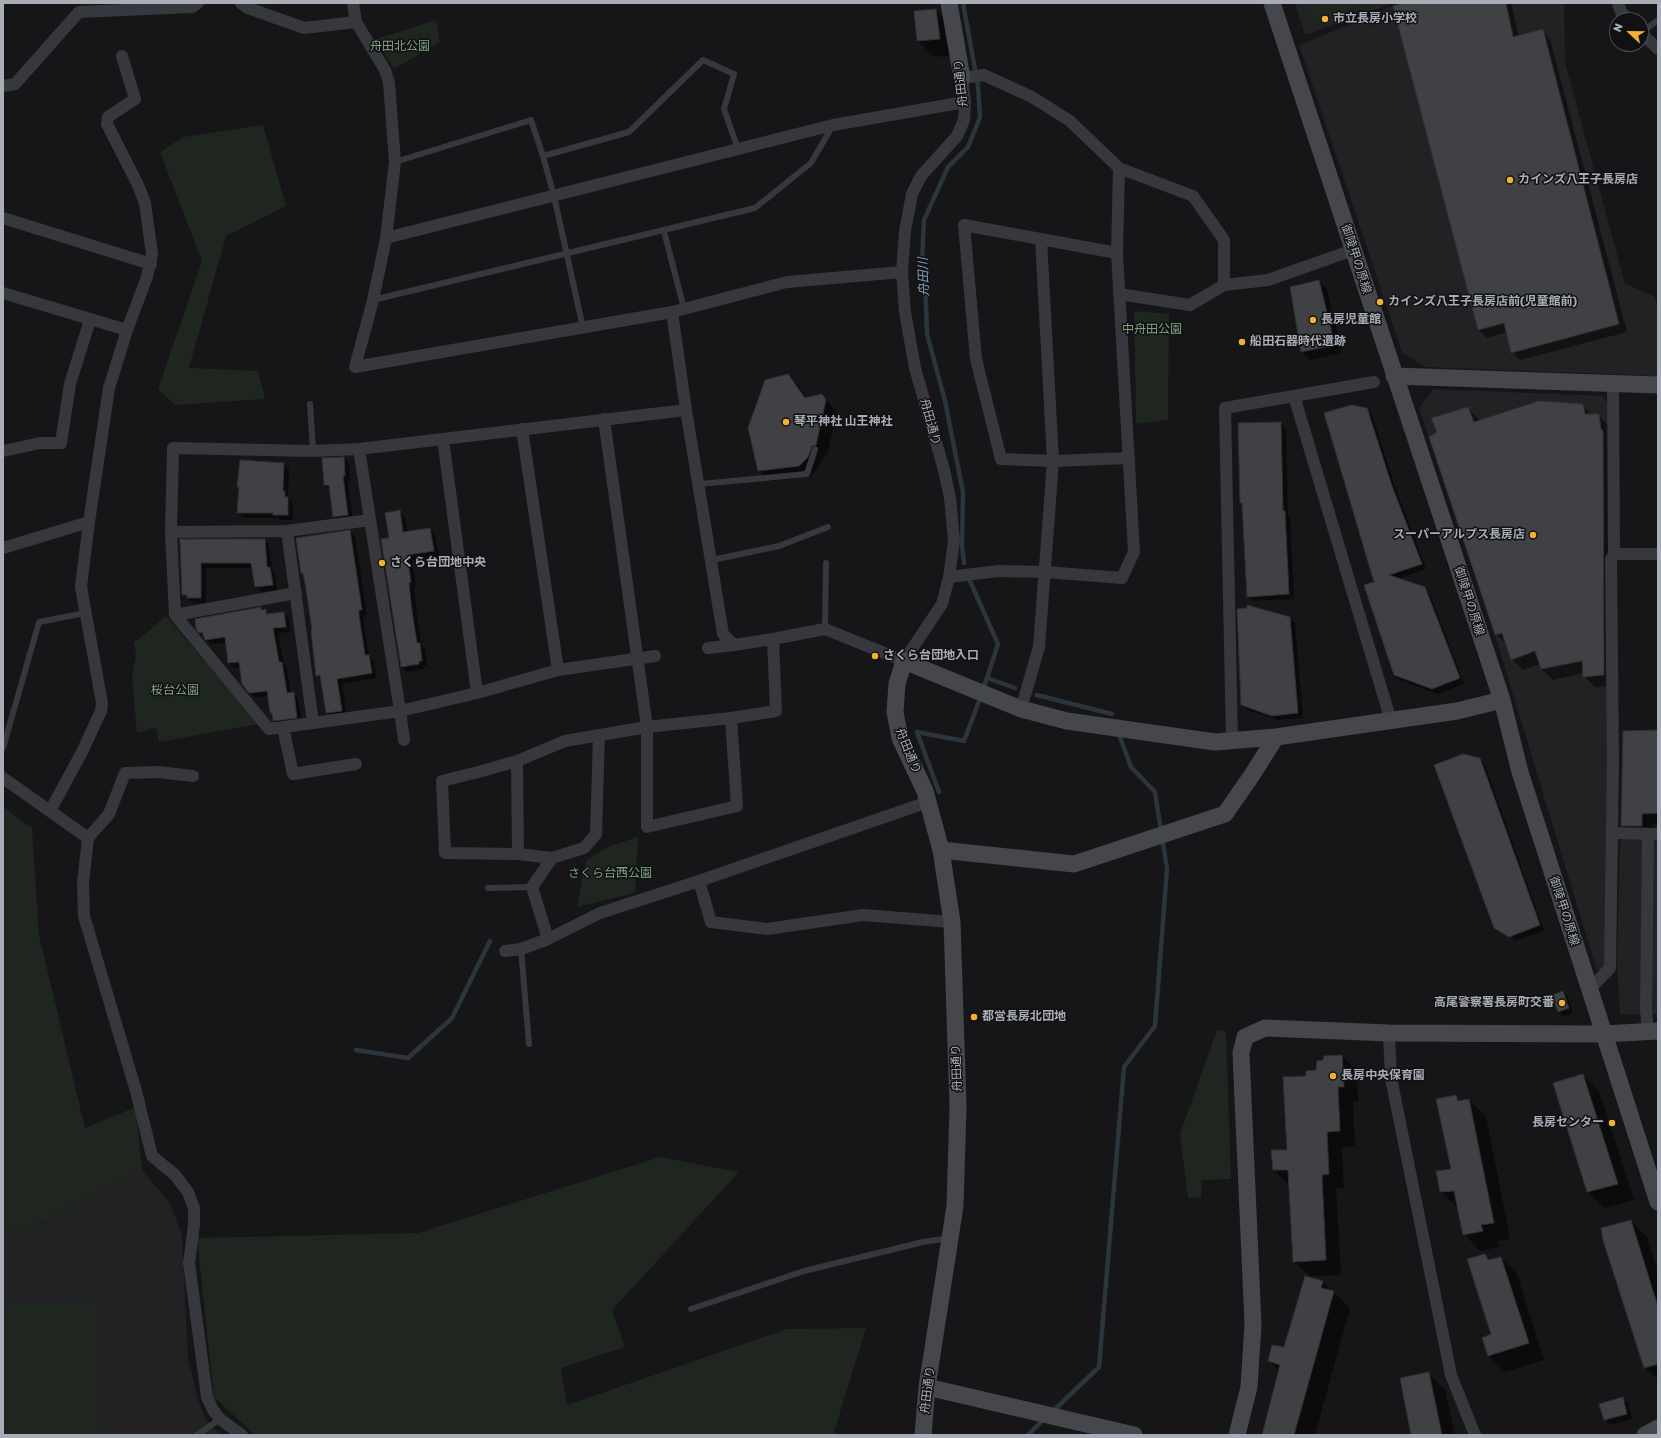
<!DOCTYPE html>
<meta charset="utf-8">
<style>
body{margin:0}
#map{position:relative;width:1661px;height:1438px;overflow:hidden;background:#161618;font-family:Rubik,sans-serif}
canvas{display:block}
.frame{position:absolute;inset:0;border:4px solid #a8adb8;pointer-events:none}
.north{position:absolute;left:1609px;top:12px;width:40px;height:40px;box-sizing:border-box;background:#111113;border:1px solid #4d4f55;border-radius:50%;rotate:292deg;font-size:11px;font-weight:700;line-height:16px;text-align:center;color:#a8adb8}
.north::after{content:'';display:block;margin:auto;width:14px;height:18px;background:#f2b134;clip-path:polygon(50% 0,100% 100%,50% 72%,0 100%)}
</style>
<div id="map">
<canvas width="1661" height="1438"></canvas>
<div class="frame"></div>
<div class="north">N</div>
</div>
<script>
const ctx = document.querySelector('canvas').getContext('2d');
ctx.lineJoin = 'round';
function paint(path, color) {
  ctx.fillStyle = color;
  ctx.fill(path, 'evenodd');
}
function poly(rows) {
  const path = new Path2D();
  for (const r of rows) {
    path.moveTo(r[0], r[1]);
    for (let i = 2; i < r.length; i += 2) path.lineTo(r[i], r[i + 1]);
  }
  return path;
}
function strokePath(path, color, width, dash) {
  ctx.strokeStyle = color;
  ctx.lineWidth = width;
  ctx.lineCap = dash ? 'butt' : 'round';
  ctx.setLineDash(dash || []);
  ctx.stroke(path);
}
function drawText(font, color, halo, rows, align = 'center') {
  ctx.font = font + ' Rubik,"Noto Sans JP",sans-serif';
  ctx.lineWidth = 3;
  ctx.setLineDash([]);
  ctx.textBaseline = 'middle';
  ctx.strokeStyle = halo;
  ctx.fillStyle = color;
  for (const [text, x, y, turn = 0] of rows) {
    ctx.save();
    ctx.translate(x, y);
    ctx.rotate((+turn || 0) * Math.PI / 180);
    ctx.textAlign = isNaN(turn) ? turn : align;
    if (halo) ctx.strokeText(text, 0, 0);
    ctx.fillText(text, 0, 0);
    ctx.restore();
  }
}
const built = poly([
 [1295,3,1393,3,1305,35],
 [1399,3,1564,3,1565,62,1625,284,1654,296,1658,308,1658,376,1425,367,1402,352,1299,45,1361,20],
 [1433,389,1603,396,1610,409,1606,968,1597,971,1495,635,1419,408],
 [1623,839,1658,839,1658,1014,1620,1014,1617,964,1620,843],
 [142,1170,170,1203,182,1236,188,1359,198,1399,205,1419,220,1435,3,1435,3,1229,29,1229]
]);
const green = poly([
 [1302,3,1368,3,1310,24],
 [436,20,440,42,394,69,376,39],
 [263,125,286,206,226,236,189,368,258,371,265,399,175,405,158,389,202,261,160,152,183,137],
 [1134,311,1169,314,1168,420,1136,424],
 [166,616,259,724,159,742,156,728,137,733,132,676,136,655,134,642,139,639],
 [3,807,32,828,39,935,85,1128,136,1107,142,1170,28,1229,3,1229],
 [638,837,635,893,577,907,586,861,607,847],
 [1217,1030,1226,1031,1231,1179,1201,1180,1201,1197,1188,1198,1180,1134],
 [660,1157,739,1172,612,1310,625,1347,561,1368,567,1405,787,1329,866,1328,833,1435,255,1435,214,1397,197,1238,418,1233],
 [95,1301,101,1435,3,1435,3,1305]
]);
const shadow = poly([
 [1406,3,1511,3,1519,37,1542,30,1550,39,1627,332,1520,360,1512,352,1507,332,1487,338,1479,330],
 [936,10,952,26,956,55,934,57,918,41],
 [1319,281,1327,289,1342,353,1310,360,1302,352],
 [788,375,799,386,807,398,821,395,837,412,827,455,823,457,818,468,810,477,770,481,759,470],
 [1582,405,1592,415,1598,415,1609,426,1615,686,1595,687,1584,676,1584,673,1553,680,1542,669,1540,664,1523,670,1512,659,1507,645,1496,634,1438,433,1468,408,1480,421],
 [1367,409,1372,415,1397,492,1426,569,1398,579,1424,588,1430,594,1464,684,1438,694,1400,680,1395,675,1375,583],
 [1281,423,1286,429,1288,515,1290,517,1294,599,1253,601,1248,596,1243,505,1241,503,1239,424],
 [344,458,349,463,350,481,348,481,353,520,339,522,334,517,331,490,325,485],
 [283,464,289,469,288,495,290,501,293,504,293,520,280,520,278,518,244,518,238,513,240,488,238,487],
 [399,512,405,517,407,532,430,529,435,534,439,556,412,560,416,587,414,588,417,617,422,646,425,649,427,666,424,666,424,669,407,672,402,667,390,539],
 [350,531,355,536,367,615,364,615,363,620,369,656,374,661,376,678,342,684,347,716,332,718,327,712,322,680,317,675,314,631,304,574,302,572],
 [181,540,264,540,269,545,272,570,275,573,277,590,261,592,256,587,253,568,206,568,206,603,194,603,183,595],
 [260,608,263,611,265,610,270,615,284,613,289,618,291,632,278,633,284,665,287,668,291,694,293,693,298,698,302,723,280,725,274,720,274,715,271,713,269,696,255,698,250,692,240,668,234,668,229,663,226,643,211,644,200,632],
 [1289,618,1295,623,1303,718,1278,720,1247,710,1242,705],
 [1658,731,1658,824,1652,824,1652,837,1633,836,1622,825],
 [1480,759,1485,765,1544,931,1515,941,1513,940,1514,938,1498,929],
 [1563,992,1568,997,1573,1013,1564,1017,1559,1011],
 [1342,1056,1357,1071,1358,1101,1353,1101,1355,1146,1342,1147,1344,1188,1336,1189,1341,1275,1309,1276,1294,1261,1289,1185,1274,1170,1288,1151,1308,1077],
 [1583,1075,1599,1091,1634,1200,1604,1208,1588,1192,1554,1084],
 [1456,1096,1461,1101,1469,1100,1486,1116,1510,1239,1497,1241,1499,1247,1480,1251,1464,1234,1458,1208,1441,1192,1452,1170],
 [1630,1221,1647,1237,1658,1273,1658,1380,1645,1368,1602,1228],
 [1484,1255,1490,1261,1501,1258,1517,1274,1544,1360,1505,1372,1489,1356,1493,1334],
 [1322,1281,1350,1308,1315,1435,1263,1435,1280,1372,1269,1361,1285,1348],
 [1428,1373,1445,1390,1455,1435,1412,1435],
 [1622,1398,1628,1403,1632,1419,1610,1425,1605,1419]
]);
const stream = poly([
 [963,3,978,86,980,117,968,147,948,167,924,220,922,262,925,277,927,334,945,401,963,492,962,546,964,563],
 [970,581,998,644,987,678,1015,688],
 [983,689,987,678],
 [1037,695,1112,714],
 [939,792,917,732,964,741,981,696],
 [356,1050,408,1058,452,1018,490,941],
 [1052,1412,1099,1367,1124,1067,1155,1026,1167,869,1155,792,1131,767,1120,737],
 [1028,1435,1045,1418]
]);
const building = poly([
 [1403,3,1506,3,1513,37,1543,29,1619,324,1511,353,1504,323,1478,330,1393,6,1403,3],
 [936,9,940,39,917,41,914,11,936,9],
 [1319,280,1335,345,1301,352,1290,287,1319,280],
 [788,374,805,398,822,394,826,400,816,445,812,446,808,457,799,466,758,471,748,428,765,380,788,374],
 [1539,401,1583,404,1585,414,1599,414,1601,429,1603,431,1604,675,1583,677,1582,661,1541,669,1535,651,1511,660,1502,633,1495,635,1429,437,1437,432,1431,418,1468,407,1474,422,1539,401],
 [1351,405,1367,408,1392,486,1422,564,1389,575,1425,587,1460,678,1432,689,1394,675,1364,585,1374,582,1324,413,1351,405],
 [1281,422,1283,510,1285,511,1289,594,1247,597,1242,503,1240,503,1238,423,1281,422],
 [344,457,345,476,343,476,348,515,333,517,329,485,324,485,322,458,344,457],
 [240,460,284,463,283,491,285,491,285,497,288,497,288,515,273,515,273,513,237,513,239,487,237,487,240,460],
 [400,510,403,532,430,528,434,551,407,555,411,582,409,583,412,611,417,643,420,643,422,661,419,661,419,664,401,667,381,539,389,538,385,513,400,510],
 [350,530,362,610,359,610,359,615,365,655,369,655,372,673,337,679,342,711,326,713,320,675,316,676,311,630,312,630,306,589,303,573,301,573,296,538,350,530],
 [180,539,265,539,267,567,270,567,273,585,255,587,251,563,201,563,201,598,187,598,187,595,182,595,180,539],
 [1247,605,1290,617,1298,713,1272,716,1241,705,1237,609,1247,608,1247,605],
 [261,607,261,610,266,609,266,614,284,612,286,627,273,628,279,662,282,662,287,693,294,692,297,718,273,721,272,713,270,713,267,691,249,693,242,684,239,662,228,663,225,637,205,640,202,632,199,633,196,629,195,619,261,607],
 [1658,730,1658,813,1642,814,1642,826,1621,826,1623,731,1658,730],
 [1463,754,1480,758,1540,925,1509,937,1494,928,1434,765,1463,754],
 [1563,991,1569,1008,1558,1012,1552,995,1563,991],
 [1342,1055,1344,1087,1338,1087,1340,1131,1327,1132,1329,1174,1322,1175,1326,1260,1293,1262,1288,1170,1273,1170,1271,1150,1287,1150,1283,1077,1306,1076,1306,1071,1316,1070,1317,1061,1323,1060,1324,1056,1342,1055],
 [1583,1074,1618,1184,1587,1192,1553,1083,1583,1074],
 [1456,1095,1458,1101,1469,1099,1494,1223,1481,1225,1483,1231,1463,1235,1454,1191,1440,1192,1436,1171,1451,1169,1436,1099,1456,1095],
 [1631,1220,1658,1307,1658,1364,1644,1368,1603,1240,1601,1228,1631,1220],
 [1485,1254,1488,1260,1501,1257,1529,1343,1488,1356,1482,1338,1491,1334,1467,1259,1485,1254],
 [1305,1276,1323,1281,1321,1288,1334,1291,1294,1435,1262,1435,1280,1365,1268,1361,1272,1345,1284,1347,1305,1276],
 [1429,1372,1442,1435,1411,1435,1400,1378,1429,1372],
 [1623,1397,1627,1414,1604,1420,1599,1404,1623,1397]
]);
const lane = poly([
 [1641,33,1658,20],
 [543,156,629,132,703,60,734,74,724,109,738,149],
 [395,162,531,120,543,156,554,196,583,328],
 [664,231,684,309],
 [373,300,755,208,811,163,833,125],
 [310,404,313,451],
 [700,484,807,474,815,449],
 [712,560,779,546,828,527],
 [825,629,826,563],
 [3,748,39,622,85,613],
 [488,888,532,887],
 [521,949,529,1044],
 [691,1309,804,1271,923,1242,949,1238],
 [197,1435,220,1419]
]);
const street = poly([
 [241,3,248,8,304,28,356,22,385,70,389,83,395,162,386,238,373,300,355,367,672,312,787,282,902,272],
 [353,3,356,22],
 [1618,3,1621,12,1629,20],
 [1641,33,1658,49],
 [3,86,15,84,79,12,192,7,198,3],
 [1119,168,1117,253,964,225,976,359,1001,459,1053,461,1129,458],
 [3,218,151,264],
 [386,238,833,125,965,102],
 [3,293,127,330],
 [1119,294,1190,305,1224,285,1268,280,1353,250],
 [672,312,686,410,723,634,734,645,773,639,825,629,904,661,942,604,949,577,954,541,950,498,944,470,915,368,905,312,902,272,905,231,912,194,921,176,957,136,964,120,965,102,962,78,984,75,1032,97,1070,121,1119,168,1193,196,1224,240,1224,285],
 [1294,396,1391,721],
 [604,419,647,727,731,718,776,711,773,639],
 [522,429,558,670],
 [443,439,477,693],
 [359,449,400,711,477,693,558,670,655,656],
 [3,451,40,443,61,443,70,384,90,320],
 [287,531,313,723],
 [171,532,287,531,370,520],
 [3,548,89,522],
 [1614,554,1658,554],
 [949,577,998,571,1046,572,1122,578,1134,552,1117,253],
 [175,615,296,593],
 [708,648,734,645],
 [1021,709,1039,647,1053,461,1041,239],
 [283,727,293,774,356,764],
 [599,735,596,834,584,848,552,858,518,854,445,853,442,781,482,771,517,761,565,741,647,727,647,827,737,806,731,718],
 [404,740,400,711,269,729,175,615,171,532,173,448,313,451,359,449,686,410],
 [1232,741,1225,408,1374,382],
 [517,761,518,854],
 [3,778,88,838,83,883,84,916,136,1091,152,1156,175,1175,188,1192,194,1208,194,1225,189,1263,207,1397,213,1410,220,1419,242,1435],
 [928,802,699,881,711,922,767,929,863,915,952,922],
 [50,811,82,752,101,711,102,703,81,587,89,522,109,388,127,330,147,277,152,254,145,203,138,185,107,124,108,117,135,99,122,56],
 [1612,833,1658,834],
 [1648,834,1646,1010,1648,1031],
 [88,838,109,814,125,773,158,772,193,776],
 [552,858,532,887,548,939,600,913,699,881],
 [505,951,521,949,548,939],
 [1589,990,1610,968,1613,761,1611,559,1614,554,1613,384],
 [1389,1033,1391,1078,1451,1375,1475,1435]
]);
const secondary = poly([
 [949,3,962,78],
 [1272,3,1502,700,1520,772,1658,1202],
 [1394,376,1658,385],
 [941,850,1074,864,1225,814,1252,775,1276,737],
 [927,1387,1134,1435],
 [923,1435,927,1387,955,1206,958,1107,952,922,941,850,928,802,925,791,900,738,895,712,897,684,904,661,1021,709,1067,721,1215,742,1276,737,1457,711,1502,700],
 [1237,1435,1249,1387,1253,1325,1241,1053,1245,1037,1265,1028,1389,1033,1603,1034,1658,1031],
 [1645,1435,1658,1428]
]);
const markers = [
 [1325,19,4,"#f2b134"],
 [1510,180,4,"#f2b134"],
 [1380,302,4,"#f2b134"],
 [1313,320,4,"#f2b134"],
 [1242,342,4,"#f2b134"],
 [786,422,4,"#f2b134"],
 [1533,535,4,"#f2b134"],
 [382,563,4,"#f2b134"],
 [875,656,4,"#f2b134"],
 [1562,1003,4,"#f2b134"],
 [974,1017,4,"#f2b134"],
 [1333,1076,4,"#f2b134"],
 [1612,1123,4,"#f2b134"]
];
const poiNames = [
 ["市立長房小学校",1333,19],
 ["カインズ八王子長房店",1518,180],
 ["カインズ八王子長房店前(児童館前)",1388,302],
 ["長房児童館",1321,320],
 ["船田石器時代遺跡",1250,342],
 ["琴平神社 山王神社",794,422],
 ["スーパーアルプス長房店",1525,535,"right"],
 ["さくら台団地中央",390,563],
 ["さくら台団地入口",883,656],
 ["高尾警察署長房町交番",1554,1003,"right"],
 ["都営長房北団地",982,1017],
 ["長房中央保育園",1341,1076],
 ["長房センター",1604,1123,"right"]
];
const parkNames = [
 ["舟田北公園",400,47],
 ["中舟田公園",1152,330],
 ["桜台公園",175,691],
 ["さくら台西公園",610,874]
];
const streetNames = [
 ["舟田通り",961,83,-96],
 ["御陵甲の原線",1356,259,72],
 ["舟田通り",930,422,75],
 ["御陵甲の原線",1469,601,72],
 ["舟田通り",908,751,68],
 ["御陵甲の原線",1564,911,72],
 ["舟田通り",957,1068,-92],
 ["舟田通り",928,1390,-83]
];
const waterNames = [
 ["舟田川",924,277,-92]
];
paint(built, '#222225');
paint(green, '#1e261f');
paint(shadow, '#0007');
strokePath(stream, '#2c353c', 4.5);
paint(building, '#404145');
strokePath(building, '#303034', 1);
strokePath(lane, '#37383d', 6);
strokePath(street, '#37383d', 12);
strokePath(secondary, '#45474d', 17);
for (const [x, y, r, color] of markers) {
  const dot = new Path2D();
  dot.arc(x, y, r, 0, 2 * Math.PI);
  ctx.fillStyle = color;
  ctx.fill(dot);
  strokePath(dot, '#111113', 1.5);
}
drawText('bold 12px', '#a8adb8', '#111113', poiNames, 'left');
drawText('12px', '#7fa381', '#111113', parkNames);
drawText('12px', '#a8adb8', '#111113', streetNames);
drawText('italic 13px', '#7f9bb3', '#111113', waterNames);
</script>
